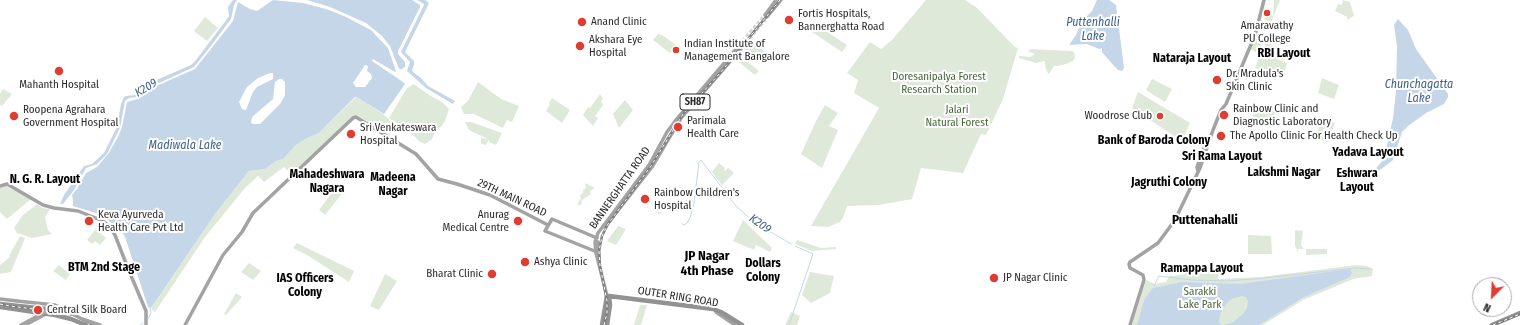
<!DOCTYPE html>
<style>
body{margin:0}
#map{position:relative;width:1520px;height:325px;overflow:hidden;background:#fff;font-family:"Fira Sans Condensed",sans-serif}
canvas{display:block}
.north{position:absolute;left:1472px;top:277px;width:40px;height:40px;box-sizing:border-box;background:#fff;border:1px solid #aaa;border-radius:50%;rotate:204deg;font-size:11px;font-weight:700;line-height:16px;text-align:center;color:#2b2b2b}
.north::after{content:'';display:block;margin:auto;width:14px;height:18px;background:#df3d31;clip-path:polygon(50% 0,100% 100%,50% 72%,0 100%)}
</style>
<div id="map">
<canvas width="1520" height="325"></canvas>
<div class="north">N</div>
</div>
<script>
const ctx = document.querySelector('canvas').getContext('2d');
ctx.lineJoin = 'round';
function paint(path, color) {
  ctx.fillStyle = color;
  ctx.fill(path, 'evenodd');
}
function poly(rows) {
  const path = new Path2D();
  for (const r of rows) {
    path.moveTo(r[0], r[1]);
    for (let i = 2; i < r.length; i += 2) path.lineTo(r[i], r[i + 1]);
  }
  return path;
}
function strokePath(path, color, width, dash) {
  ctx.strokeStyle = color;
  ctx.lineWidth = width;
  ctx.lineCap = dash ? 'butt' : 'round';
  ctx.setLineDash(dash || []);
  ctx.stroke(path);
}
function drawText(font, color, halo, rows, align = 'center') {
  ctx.font = font + ' "Fira Sans Condensed",sans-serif';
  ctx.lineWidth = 4;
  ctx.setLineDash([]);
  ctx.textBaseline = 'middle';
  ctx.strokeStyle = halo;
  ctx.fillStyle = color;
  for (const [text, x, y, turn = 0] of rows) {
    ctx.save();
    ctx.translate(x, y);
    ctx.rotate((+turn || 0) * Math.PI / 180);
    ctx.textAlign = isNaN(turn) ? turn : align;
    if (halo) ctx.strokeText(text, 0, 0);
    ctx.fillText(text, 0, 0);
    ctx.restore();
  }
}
const green = poly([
 [926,0,965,0,976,7,1015,47,1018,48,1003,99,986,135,981,134,963,173,921,168,912,199,879,205,847,206,843,218,840,222,828,227,811,226,879,108,854,93,858,80,847,73,870,42,881,49,892,40],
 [1274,0,1280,0,1271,22,1264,19,1266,14,1273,16],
 [1343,0,1350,2,1354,16,1347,20,1347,17,1335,11,1338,4,1342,5],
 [205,17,218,28,207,41,194,31],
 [817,25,847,45,842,52,812,32],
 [658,34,662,35,676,45,674,50,670,53,653,40],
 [1255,38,1263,41,1258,53,1250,49],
 [753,42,765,52,756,61,743,49,745,47,749,46],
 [1266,42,1276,47,1273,57,1287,63,1283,77,1255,68],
 [1030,49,1072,51,1074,52,1075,58,1073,61,1066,64,1058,66,1054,66,1049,74,1047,72,1045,66,1045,61,1036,63,1019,58,1019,56,1030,57,1034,55,1034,53,1028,52],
 [739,55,759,71,755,75,735,59],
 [1322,78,1339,85,1334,99,1318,93],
 [1152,79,1172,89,1165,102,1146,90],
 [478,82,501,99,519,106,512,122,507,120,503,128,474,114,464,114,461,107,468,101],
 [414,84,429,95,442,102,449,109,445,121,441,127,435,132,432,139,425,144,419,141,410,132,389,118,407,88],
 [3,89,12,94,2,106,0,105,0,94],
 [1138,92,1190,123,1182,141,1132,108],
 [600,94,603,99,601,101,603,105,595,116,598,118,593,126,583,115,588,107,590,108],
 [355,98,358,98,383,114,395,125,389,135,357,115,293,176,284,167,264,182,258,176,245,188,205,237,155,312,151,309,215,214,249,171,265,169,276,161,283,159,296,145,307,138,319,133],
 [552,98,570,110,562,123,546,111,550,104,549,103],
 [625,100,633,110,619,128,613,114],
 [825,105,838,113,829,126,838,130,822,168,801,154,816,121],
 [1256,105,1275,112,1271,128,1251,122],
 [1321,118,1335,123,1328,142,1316,139],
 [465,122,471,122,502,133,496,145,489,142,489,139,486,145,481,144,481,138,488,139,469,130],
 [719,163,725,168,724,170,725,171,728,168,734,173,722,185,712,172],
 [585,183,595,188,590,191,591,194,582,200,581,205,577,205,581,198,580,195,583,193,583,190,586,188],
 [6,186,31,199,7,219,0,212,0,188],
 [337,186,344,191,325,215,319,210],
 [37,204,42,208,50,209,45,217,48,230,52,234,32,238,17,233,14,228,22,216],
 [743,220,772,248,770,252,756,245,754,250,733,241],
 [618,226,626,229,616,245,607,241],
 [96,229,106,238,100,245,95,241,92,244,87,240],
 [1295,230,1303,231,1301,245,1304,249,1298,249,1298,252,1295,246],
 [1248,235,1271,236,1272,254,1248,254],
 [20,236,25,238,11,272,0,274,0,265,10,257,9,256],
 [797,240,821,248,836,247,836,249,812,251,795,244],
 [297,243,354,271,349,282,307,255,293,248],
 [1306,249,1327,249,1327,254,1306,255],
 [249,263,261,271,253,280,241,272],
 [59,265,70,274,66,280,53,271],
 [1357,265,1367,266,1373,269,1372,276,1353,279,1303,300,1263,325,1132,325,1146,280,1155,284,1166,282,1170,275,1173,276,1216,269,1219,269,1218,279,1261,277],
 [810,272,834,276,830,293,811,303,802,295],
 [385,274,397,281,379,310,370,306],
 [236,293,242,297,226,315,224,314],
 [640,305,647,305,641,325,634,325],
 [791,312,800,316,797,325,785,325]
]);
const water = poly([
 [233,0,237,0,234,5,231,19,207,51,194,67,146,89,138,97,129,98,125,101,120,128,107,154,97,164,86,168,74,190,63,204,60,204,64,195,84,166,92,164,104,153,117,127,121,104,124,97,126,96,136,95,145,85,191,65,196,60,227,19,229,16,228,7],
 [273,0,303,3,326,9,344,16,371,30,388,48,396,71,395,72,373,59,372,61,403,82,405,84,384,114,358,98,355,97,319,133,307,138,296,145,283,159,276,161,265,169,249,171,215,214,152,307,150,308,148,307,125,237,122,232,102,215,73,206,73,200,72,195,77,189,86,173,97,167,108,154,118,137,122,127,127,102,140,98,147,90,195,69,233,21,238,2,250,9,257,11],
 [365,65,368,66,367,71,371,74,372,78,365,87,356,87,353,83],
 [270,73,273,73,273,79,257,87,253,92,246,110,242,109,239,102,247,87,258,78],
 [279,79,282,79,285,82,285,95,280,104,260,124,253,124,251,123,252,117,273,99,275,82],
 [307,0,412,0,420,5,420,7,398,51,398,54,405,62,405,67,402,69,399,69,390,46,382,36,366,23,330,7],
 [417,0,425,0,429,3,405,52,414,61,414,65,412,70,413,72,421,78,428,86,455,101,453,104,426,88,407,71,410,62,401,52,424,5,424,4],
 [1097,0,1109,0,1116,5,1124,68,1122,71,1118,70,1114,66,1102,52,1102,48,1099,49,1087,44,1069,45,1076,35,1082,21,1092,11],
 [1398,19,1408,30,1416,49,1448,94,1448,97,1444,104,1426,113,1408,126,1402,132,1393,160,1376,173,1373,172,1384,159,1393,118,1396,91,1397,46,1394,25],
 [1350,269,1352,273,1350,277,1302,298,1259,325,1223,325,1232,323,1243,314,1247,308,1248,301,1246,297,1242,296,1231,299,1227,303,1221,312,1219,320,1219,323,1222,325,1137,325,1145,298,1153,288,1182,282,1240,284]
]);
const stream = poly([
 [658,213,661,213],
 [682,224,684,225,687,223,690,218,694,203,699,162,701,160,736,206,754,222,791,244],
 [1154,286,1159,276,1192,280,1225,281,1255,279,1356,268,1370,269],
 [148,319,151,313,150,308],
 [140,325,143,323],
 [789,325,813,254,795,246]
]);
const majorTunnel = poly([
 [743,41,765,15],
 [746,43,767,17]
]);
const major = poly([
 [765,15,776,0],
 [767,17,781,0],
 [1198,171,1197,167,1206,143],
 [0,186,7,184,43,205,54,208,78,211,103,221,108,225,115,235,129,271,146,311,146,325],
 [605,227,652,167,681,118,746,43],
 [598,242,599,257],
 [597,252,545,231,552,219,597,238],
 [607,296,596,253,595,242,598,233,649,165,667,132,676,120,743,41],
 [0,299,17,301],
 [716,312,735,325],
 [27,324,46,314],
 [185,325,223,255,242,232,253,213,353,118,356,117,416,154,438,179,457,184,490,195,548,225],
 [1130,325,1144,280,1143,275,1130,268,1129,264,1130,262,1158,243,1175,220,1200,168,1213,130,1221,110,1226,104,1255,35,1264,0]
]);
const highway = poly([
 [0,304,56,310,70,313],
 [0,307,55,315,71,319,86,325],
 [602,325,607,296,609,296,713,309,721,312,742,325],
 [607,325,610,305,609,296],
 [1492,325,1520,313]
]);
const rail = poly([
 [0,304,10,306,66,313,74,315,93,325],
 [604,325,607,313,607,301,600,266,599,251,602,236,608,224,651,166,683,114,721,72,780,0],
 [1493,325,1520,314]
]);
const majorBridge = poly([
 [17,301,55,305,82,319,100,325],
 [21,325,45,312,51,313]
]);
const markers = [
 [1267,13,4,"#df3d31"],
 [789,20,5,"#df3d31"],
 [582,22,5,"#df3d31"],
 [580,46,5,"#df3d31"],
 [676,50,4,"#df3d31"],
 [59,71,5,"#df3d31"],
 [1217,80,5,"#df3d31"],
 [1224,115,5,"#df3d31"],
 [14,116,5,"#df3d31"],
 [1160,116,4,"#df3d31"],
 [678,127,5,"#df3d31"],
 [351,134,5,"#df3d31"],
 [1221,136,5,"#df3d31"],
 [645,199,5,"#df3d31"],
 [89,221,5,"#df3d31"],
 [518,221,5,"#df3d31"],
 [525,262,5,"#df3d31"],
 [492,274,5,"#df3d31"],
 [994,278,5,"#df3d31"],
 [38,310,5,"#df3d31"]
];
const shields = [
 [695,102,30]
];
const shieldNames = [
 ["SH87",695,102]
];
const poiNames = [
 ["Fortis Hospitals,",798,14],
 ["Bannerghatta Road",798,27],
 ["Anand Clinic",591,22],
 ["Amaravathy",1267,26,"center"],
 ["PU College",1267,39,"center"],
 ["Akshara Eye",589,40],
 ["Hospital",589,53],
 ["Indian Institute of",684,44],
 ["Management Bangalore",684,57],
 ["Dr. Mradula's",1226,74],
 ["Skin Clinic",1226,87],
 ["Mahanth Hospital",59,85,"center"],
 ["Rainbow Clinic and",1233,109],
 ["Diagnostic Laboratory",1233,122],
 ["Roopena Agrahara",23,110],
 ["Government Hospital",23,123],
 ["Woodrose Club",1152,116,"right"],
 ["Parimala",687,121],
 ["Health Care",687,134],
 ["Sri Venkateswara",360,128],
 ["Hospital",360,141],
 ["The Apollo Clinic For Health Check Up",1230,136],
 ["Rainbow Children's",654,193],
 ["Hospital",654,206],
 ["Keva Ayurveda",98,215],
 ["Health Care Pvt Ltd",98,228],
 ["Anurag",509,215,"right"],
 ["Medical Centre",509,228,"right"],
 ["Ashya Clinic",534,262],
 ["Bharat Clinic",483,274,"right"],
 ["JP Nagar Clinic",1003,278],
 ["Central Silk Board",47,310]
];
const parkNames = [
 ["Doresanipalya Forest",939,77],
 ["Research Station",939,90],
 ["Jalari",957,110],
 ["Natural Forest",957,123],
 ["Sarakki",1200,292],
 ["Lake Park",1200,305]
];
const streetNames = [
 ["BANNERGHATTA ROAD",620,188,-55],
 ["29TH MAIN ROAD",512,198,25],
 ["OUTER RING ROAD",678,297,9]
];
const waterNames = [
 ["Puttenhalli",1093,23],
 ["Lake",1093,37],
 ["Chunchagatta",1419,85],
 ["Lake",1419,99],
 ["K209",146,88,-31],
 ["Madiwala Lake",185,146],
 ["K209",760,224,35]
];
const neighbourhoodNames = [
 ["RBI Layout",1284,54],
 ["Nataraja Layout",1192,59],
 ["Bank of Baroda Colony",1154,141],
 ["Yadava Layout",1368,153],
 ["Sri Rama Layout",1222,157],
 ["Lakshmi Nagar",1284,173],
 ["Eshwara",1357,174],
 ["Layout",1357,188],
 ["Mahadeshwara",327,175],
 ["Nagara",327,189],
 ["Madeena",393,178],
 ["Nagar",393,192],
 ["N. G. R. Layout",45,180],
 ["Jagruthi Colony",1169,183],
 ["Dollars",763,264],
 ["Colony",763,278],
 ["BTM 2nd Stage",104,268],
 ["Ramappa Layout",1202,269],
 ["IAS Officers",305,279],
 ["Colony",305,293]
];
const quarterNames = [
 ["Puttenahalli",1205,220],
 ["JP Nagar",707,256],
 ["4th Phase",707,271]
];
paint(green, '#dfe9d9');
paint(water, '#c5d6e9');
strokePath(stream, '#c5d6e9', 1);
strokePath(majorTunnel, '#d5d5d5', 3.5, [3.5, 2]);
strokePath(major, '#a3a3a3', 3.5);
strokePath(highway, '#929292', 4.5);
strokePath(rail, '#808080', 2.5);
strokePath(rail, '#fff', 1, [3]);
strokePath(majorBridge, '#a3a3a3', 3.5);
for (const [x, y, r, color] of markers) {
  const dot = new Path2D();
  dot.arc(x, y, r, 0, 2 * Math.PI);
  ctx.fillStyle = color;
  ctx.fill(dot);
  strokePath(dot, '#fff', 1.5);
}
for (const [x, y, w] of shields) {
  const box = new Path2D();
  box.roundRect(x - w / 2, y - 8, w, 16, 3);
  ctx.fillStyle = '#fff';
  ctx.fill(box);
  strokePath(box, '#2b2b2b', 1);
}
drawText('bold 10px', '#2b2b2b', null, shieldNames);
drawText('11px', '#2b2b2b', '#fff', poiNames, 'left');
drawText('11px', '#48653b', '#fff', parkNames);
drawText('11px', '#2b2b2b', '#fff', streetNames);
drawText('italic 12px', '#3d618a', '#fff', waterNames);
drawText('bold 12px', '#000', '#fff', neighbourhoodNames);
drawText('bold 13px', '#000', '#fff', quarterNames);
</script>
